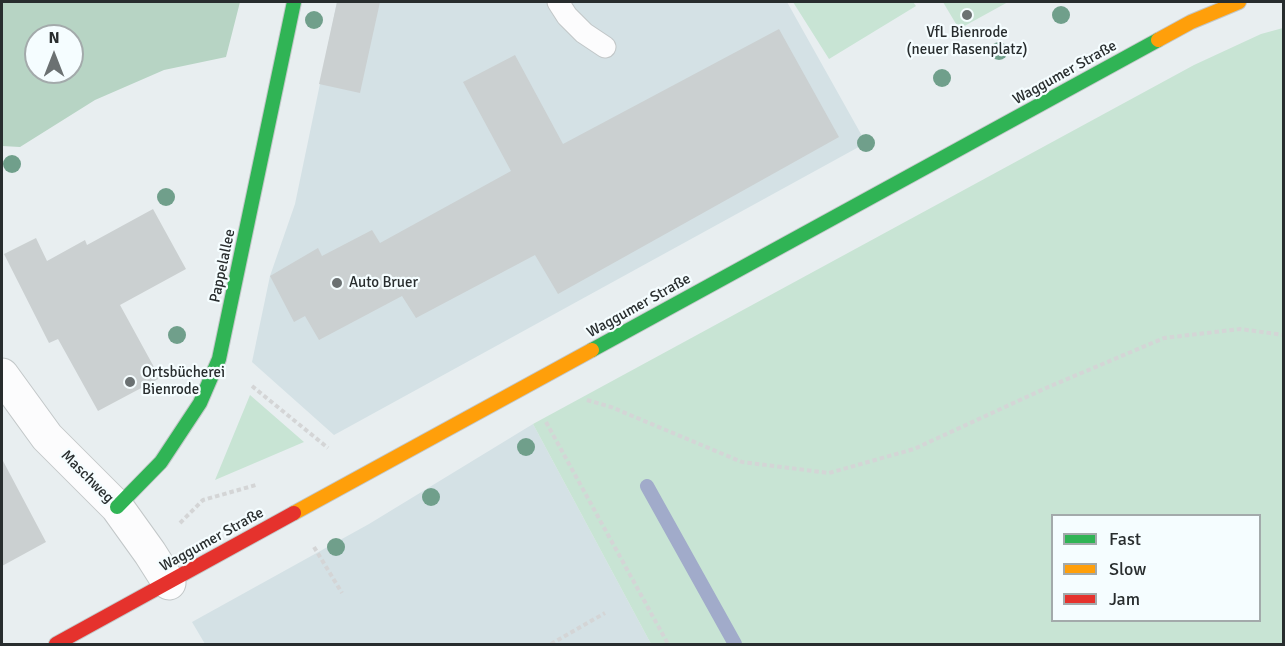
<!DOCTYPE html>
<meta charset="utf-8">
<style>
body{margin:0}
#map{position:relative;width:1285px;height:646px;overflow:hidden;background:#e8eef0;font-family:Signika,sans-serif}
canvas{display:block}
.frame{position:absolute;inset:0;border:3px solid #282d2e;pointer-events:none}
.legend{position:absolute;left:1051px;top:514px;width:210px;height:108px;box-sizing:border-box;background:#f5fdff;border:2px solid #a3aaab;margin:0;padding:8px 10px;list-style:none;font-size:18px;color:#282d2e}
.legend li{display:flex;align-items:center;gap:12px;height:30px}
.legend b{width:30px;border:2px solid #a3aaab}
.north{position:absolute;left:24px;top:24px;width:60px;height:60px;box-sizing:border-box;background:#f5fdff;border:2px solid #a3aaab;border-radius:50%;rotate:0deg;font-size:16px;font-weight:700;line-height:24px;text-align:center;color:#282d2e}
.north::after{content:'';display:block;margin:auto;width:21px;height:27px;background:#6b7172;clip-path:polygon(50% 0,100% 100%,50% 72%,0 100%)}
</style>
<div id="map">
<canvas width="1285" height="646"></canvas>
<div class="frame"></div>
<ul class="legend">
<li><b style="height:8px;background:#30b455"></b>Fast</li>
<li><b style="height:8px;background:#ff9f0a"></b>Slow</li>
<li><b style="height:8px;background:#e5322d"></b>Jam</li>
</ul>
<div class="north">N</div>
</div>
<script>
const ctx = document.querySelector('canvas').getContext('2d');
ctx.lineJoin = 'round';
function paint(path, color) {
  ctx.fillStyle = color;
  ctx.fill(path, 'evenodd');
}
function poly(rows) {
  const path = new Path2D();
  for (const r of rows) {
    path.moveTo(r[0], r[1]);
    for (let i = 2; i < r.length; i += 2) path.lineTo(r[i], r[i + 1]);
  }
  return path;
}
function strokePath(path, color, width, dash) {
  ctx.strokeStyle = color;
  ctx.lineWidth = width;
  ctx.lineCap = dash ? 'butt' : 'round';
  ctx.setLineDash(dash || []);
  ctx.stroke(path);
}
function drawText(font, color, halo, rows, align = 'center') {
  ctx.font = font + ' Signika,sans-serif';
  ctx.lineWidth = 4.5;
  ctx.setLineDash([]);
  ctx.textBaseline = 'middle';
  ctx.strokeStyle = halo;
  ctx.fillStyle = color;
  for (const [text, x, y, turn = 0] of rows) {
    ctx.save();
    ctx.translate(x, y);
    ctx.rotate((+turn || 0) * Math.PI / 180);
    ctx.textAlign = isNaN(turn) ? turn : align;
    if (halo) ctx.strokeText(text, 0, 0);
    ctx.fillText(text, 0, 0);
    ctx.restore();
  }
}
const built = poly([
 [337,2,787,2,866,143,334,435,252,362,270,276,295,204],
 [533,424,651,644,205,644,192,622,369,524]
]);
const green = poly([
 [793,2,913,2,916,6,829,59],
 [943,2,1008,2,959,29],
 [1283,28,1283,644,651,644,533,424,1194,65,1261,34],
 [1052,516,1260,516,1260,620,1052,620],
 [250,395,304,442,215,480]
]);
const forest = poly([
 [2,2,240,2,226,57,164,70,95,100,20,147,2,146],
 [36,36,72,36,72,72,36,72]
]);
const stream = poly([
 [647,486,735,644]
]);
const building = poly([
 [337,2,380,2,360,93,319,84],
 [779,29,839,137,558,294,535,255,416,318,402,296,319,340,305,316,294,322,270,276,318,248,322,256,372,230,380,243,511,171,463,82,515,55,563,144],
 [153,209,186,269,120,305,160,378,98,411,58,339,49,343,4,254,36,238,47,261,85,240,87,245],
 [2,459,46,542,2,566]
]);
const path = poly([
 [252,386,328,448],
 [587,400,611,407,742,462,829,473,914,449,1046,388,1164,338,1240,329,1284,335],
 [546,422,668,644],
 [180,523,203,500,256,485],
 [314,547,342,593],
 [551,644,605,613]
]);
const lane = poly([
 [558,2,567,16,584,33,605,47]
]);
const street = poly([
 [2,375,47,437,117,507,150,553,169,583]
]);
const fast = poly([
 [592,350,1158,40],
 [117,507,161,462,200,403,219,359,294,2]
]);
const slow = poly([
 [1158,40,1191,22,1239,2],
 [294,513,592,350]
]);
const jam = poly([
 [56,644,294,513]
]);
const trees = [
 [1061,15],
 [314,20],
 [999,51],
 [942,78],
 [866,143],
 [12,164],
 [166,197],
 [177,335],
 [526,447],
 [431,497],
 [336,547]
];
const markers = [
 [967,15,6,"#6b7172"],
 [337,283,6,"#6b7172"],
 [130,382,6,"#6b7172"]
];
const poiNames = [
 ["VfL Bienrode",967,33,"center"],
 ["(neuer Rasenplatz)",967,50,"center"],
 ["Auto Bruer",349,283],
 ["Ortsbücherei",142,373],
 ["Bienrode",142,390]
];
const streetNames = [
 ["Waggumer Straße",1065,73,-29],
 ["Pappelallee",223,266,-78],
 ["Waggumer Straße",639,306,-29],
 ["Maschweg",87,477,45],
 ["Waggumer Straße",212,540,-29]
];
paint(built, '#d4e1e5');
paint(green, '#c8e4d4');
paint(forest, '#b7d4c4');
strokePath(stream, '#a1abca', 14);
paint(building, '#cbd0d1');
strokePath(lane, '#c2c7c8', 23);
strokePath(street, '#c2c7c8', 35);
strokePath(fast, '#c2c7c8', 16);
strokePath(slow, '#c2c7c8', 16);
strokePath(jam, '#c2c7c8', 16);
strokePath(path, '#d4d5d6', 4, [4.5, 3]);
strokePath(lane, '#fcfcfd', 21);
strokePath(street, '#fcfcfd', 33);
strokePath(fast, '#30b455', 14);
strokePath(slow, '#ff9f0a', 14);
strokePath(jam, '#e5322d', 14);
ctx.fillStyle = '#709f8b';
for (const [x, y] of trees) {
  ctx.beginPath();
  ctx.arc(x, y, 9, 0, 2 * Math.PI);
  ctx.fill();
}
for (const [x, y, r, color] of markers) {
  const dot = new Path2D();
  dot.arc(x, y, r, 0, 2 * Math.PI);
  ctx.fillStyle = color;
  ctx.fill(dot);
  strokePath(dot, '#f5fdff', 2);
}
drawText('15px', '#282d2e', '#f5fdff', poiNames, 'left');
drawText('15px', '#282d2e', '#f5fdff', streetNames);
</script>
